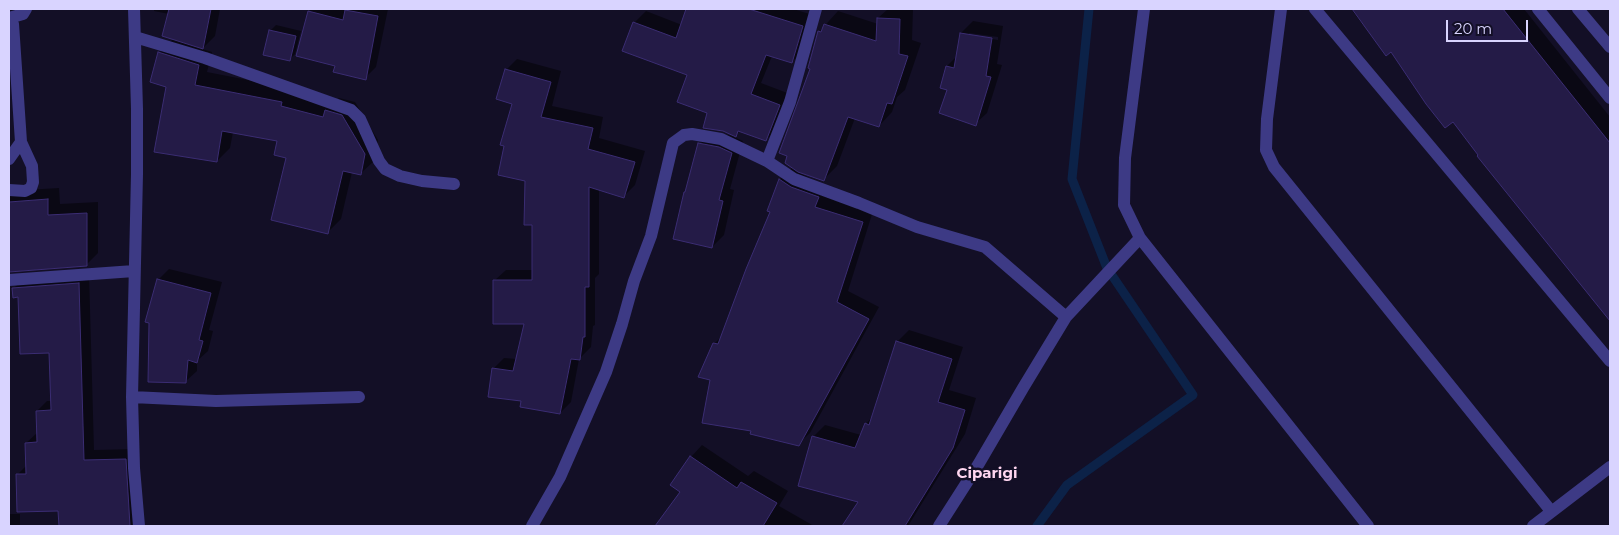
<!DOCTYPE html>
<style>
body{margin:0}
#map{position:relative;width:1619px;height:535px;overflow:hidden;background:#130f26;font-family:Montserrat,sans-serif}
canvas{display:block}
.frame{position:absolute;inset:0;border:10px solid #d9d4ff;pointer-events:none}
.scale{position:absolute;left:1446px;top:20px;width:82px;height:22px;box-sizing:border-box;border:2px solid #d9d4ff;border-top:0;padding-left:6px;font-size:15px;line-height:18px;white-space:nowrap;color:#d9d4ff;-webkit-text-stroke:4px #130f26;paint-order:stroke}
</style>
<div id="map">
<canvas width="1619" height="535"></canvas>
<div class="frame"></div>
<div class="scale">20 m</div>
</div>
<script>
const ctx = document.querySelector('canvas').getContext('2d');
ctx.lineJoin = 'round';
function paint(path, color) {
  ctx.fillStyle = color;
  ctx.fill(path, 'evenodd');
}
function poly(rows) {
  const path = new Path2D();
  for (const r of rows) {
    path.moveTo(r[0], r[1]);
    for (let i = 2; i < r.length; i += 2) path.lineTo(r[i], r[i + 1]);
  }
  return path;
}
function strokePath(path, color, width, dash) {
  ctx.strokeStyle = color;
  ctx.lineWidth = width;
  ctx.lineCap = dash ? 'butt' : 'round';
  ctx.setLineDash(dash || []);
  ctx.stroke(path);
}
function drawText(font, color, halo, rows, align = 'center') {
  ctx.font = font + ' Montserrat,sans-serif';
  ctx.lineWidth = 5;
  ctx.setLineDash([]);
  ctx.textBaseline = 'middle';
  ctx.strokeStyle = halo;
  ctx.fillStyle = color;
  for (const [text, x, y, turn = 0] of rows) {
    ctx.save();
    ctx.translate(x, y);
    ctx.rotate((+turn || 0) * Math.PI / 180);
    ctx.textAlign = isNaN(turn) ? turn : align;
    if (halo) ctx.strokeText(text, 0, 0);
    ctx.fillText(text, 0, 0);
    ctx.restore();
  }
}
const shadow = poly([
 [154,9,220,9,215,36,202,49,212,52,207,72,294,89,334,103,339,98,355,102,378,140,374,161,360,174,352,172,341,219,328,232,279,140,233,132,230,148,217,161,167,86,159,53,173,39,169,14,154,11],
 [312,9,388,9,376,67,365,78,336,65,309,11],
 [688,9,793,9,813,15,803,51,792,62,772,56,761,83,790,94,777,129,766,140,741,130,734,137,743,141,730,189,734,190,724,235,712,247,700,144,712,132,734,136,708,112,689,74,624,50,635,22,646,11,682,25],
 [888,9,913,9,912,40,921,43,905,90,897,97,892,112,879,126,855,118,837,166,823,180,794,170,873,211,848,291,879,307,810,433,798,444,753,430,711,379,714,344,723,335,772,211,769,210,780,179,793,167,819,32,838,11,878,24,878,18],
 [1351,9,1524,9,1610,117,1610,319,1478,156,1480,155,1453,120,1391,50,1364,24,1363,25],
 [973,21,1003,26,997,64,1002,65,987,113,975,124,949,89,941,88,947,66,957,56,961,33],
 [969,33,998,37,998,40,969,35],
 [276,25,301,31,295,54,289,60,270,31],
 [517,59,561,71,552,106,603,117,599,138,645,151,635,185,624,196,599,189,599,274,595,278,595,325,593,326,591,347,579,359,571,402,560,413,522,400,493,369,504,358,517,359,525,323,494,281,506,270,533,270,533,224,513,103,506,70],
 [59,188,60,204,98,202,98,253,86,265,12,270,9,274,9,191],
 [169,269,222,282,209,330,213,331,208,351,197,361,197,371,186,381,158,280],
 [89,273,94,450,136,449,142,526,60,526,59,509,17,475,27,465,26,443,37,433,37,411,47,401,52,401,50,352,14,288,24,278],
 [909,330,963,347,949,390,976,398,965,434,908,526,844,526,860,501,813,437,825,425,861,435,866,424,872,417,897,342],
 [702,445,748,476,754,471,788,491,779,506,814,526,668,526,660,521,681,491,691,457],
 [9,514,20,514,20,526,9,526]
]);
const stream = poly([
 [1037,526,1067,485,1193,395,1107,268,1072,179,1089,9]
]);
const building = poly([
 [169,9,211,9,203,49,162,36,169,9],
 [686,9,749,9,803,26,792,63,766,55,751,94,780,105,766,141,738,131,736,137,723,131,703,128,707,113,677,102,687,75,622,51,633,22,676,38,686,9],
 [1352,9,1503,9,1610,143,1610,321,1477,156,1478,155,1453,122,1445,128,1426,104,1391,52,1386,56,1352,9],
 [345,10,378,16,366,80,333,72,335,66,296,56,308,11,343,20,345,10],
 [877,18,900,19,899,54,908,56,892,104,887,103,879,127,848,117,824,181,798,172,785,163,787,156,779,153,810,69,808,68,818,31,821,32,824,24,876,41,877,18],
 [269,30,296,36,290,61,263,55,269,30],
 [960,33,992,38,986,76,991,77,976,126,939,113,947,90,940,88,946,66,954,68,960,33],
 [158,52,199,65,195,85,282,102,281,106,323,117,325,110,342,115,365,154,361,175,343,171,328,234,271,220,286,158,274,155,277,141,222,131,217,162,154,152,166,87,150,82,158,52],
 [505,69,551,82,541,117,593,128,588,149,635,162,624,198,589,187,589,287,585,287,585,337,583,337,580,360,571,359,560,414,520,407,521,401,488,397,492,368,513,371,524,324,493,324,493,280,532,280,532,225,524,225,525,181,498,175,504,146,500,145,512,104,496,99,505,69],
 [698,143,719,147,732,153,719,200,723,201,712,248,673,239,684,192,685,192,698,143],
 [779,179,791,187,819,197,815,207,863,222,837,302,869,319,799,446,750,434,751,431,702,423,710,380,698,377,713,343,718,344,746,269,770,212,767,211,779,179],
 [48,199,48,215,87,213,87,266,9,272,9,202,48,199],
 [157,279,211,293,199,340,203,341,197,363,188,360,186,383,148,382,149,323,145,322,157,279],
 [79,283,84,460,126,459,130,526,59,526,58,511,17,512,16,474,26,474,25,443,37,442,36,411,51,410,49,353,20,354,18,297,13,298,12,288,79,283],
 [896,341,952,359,938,402,965,410,953,448,905,526,842,526,858,502,798,486,812,436,855,448,865,423,869,425,896,341],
 [690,456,737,488,741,482,777,503,763,526,655,526,680,492,670,485,690,456]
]);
const minor = poly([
 [134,9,137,109,137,174,132,397,134,468,139,526],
 [1144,9,1125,158,1124,205,1140,238,1368,526],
 [1281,9,1267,119,1266,150,1274,167,1551,511],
 [1315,9,1610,361],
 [1538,9,1610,98],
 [1578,9,1610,47],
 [9,18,13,24,21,142,9,159],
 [9,18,23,14,26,9],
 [135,37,205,58,351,110,360,119,379,161,385,169,400,176,422,181,454,184],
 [767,161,790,102,816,9],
 [9,190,25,191,31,188,33,182,32,166,21,142],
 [9,280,134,271],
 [132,397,216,401,359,397],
 [532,526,560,477,606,372,622,324,634,281,651,236,673,143,684,135,692,134,721,139,767,161,794,179,859,203,917,227,985,247,1066,317],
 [939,526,978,465,1023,388,1066,317,1140,238],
 [1533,526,1610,467]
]);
const neighbourhoodNames = [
 ["Ciparigi",987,474]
];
paint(shadow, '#0007');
strokePath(stream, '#0c2248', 9);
paint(building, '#241b47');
strokePath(building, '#3b2d73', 1);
strokePath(minor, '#3d3a85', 12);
drawText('bold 15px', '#ffd6f0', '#130f26', neighbourhoodNames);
</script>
